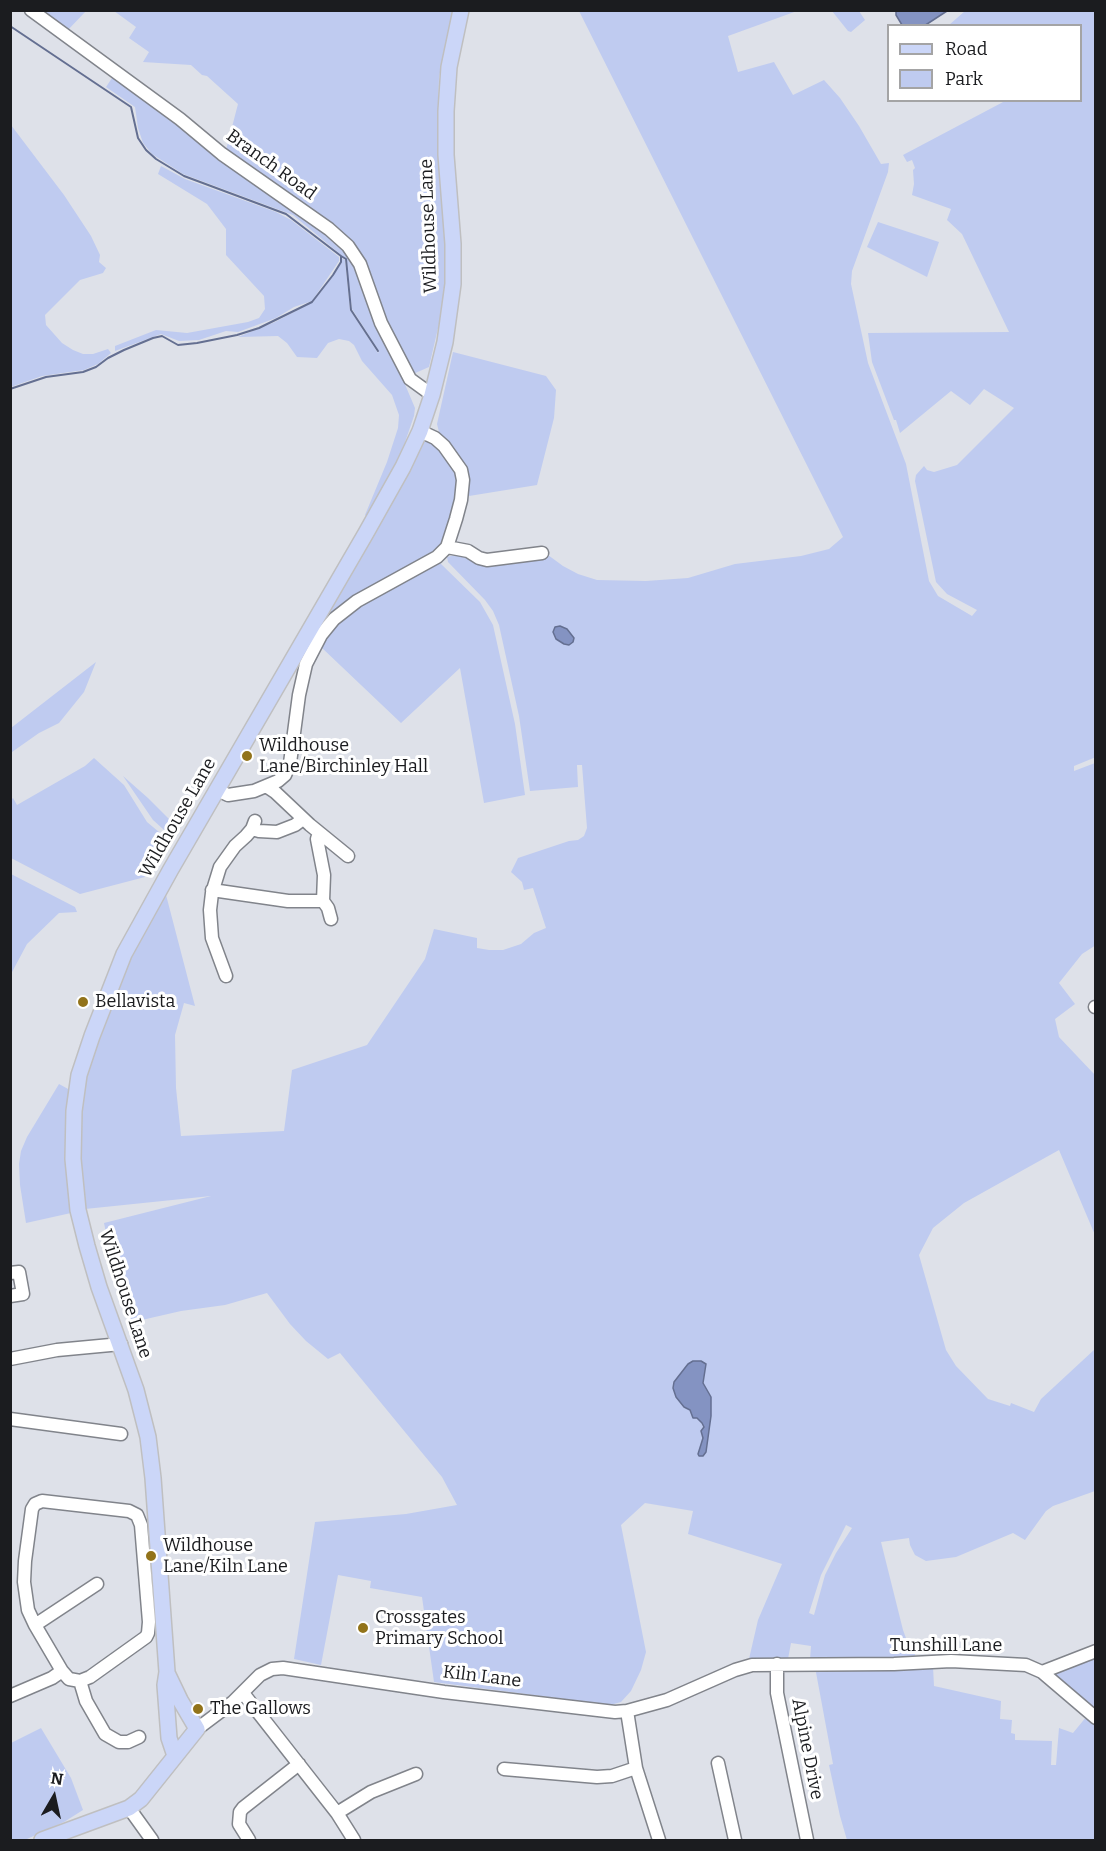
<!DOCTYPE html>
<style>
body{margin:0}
#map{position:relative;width:1106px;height:1851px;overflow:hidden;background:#dee1e9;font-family:Bitter,serif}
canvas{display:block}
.frame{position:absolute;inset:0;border:12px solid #1b1c1f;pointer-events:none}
.legend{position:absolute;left:887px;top:24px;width:195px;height:78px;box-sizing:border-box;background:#fff;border:2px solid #a4a4a5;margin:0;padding:8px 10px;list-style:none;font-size:18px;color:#1b1c1f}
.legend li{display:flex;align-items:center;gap:12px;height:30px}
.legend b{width:30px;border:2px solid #a4a4a5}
.north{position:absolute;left:24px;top:1767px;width:60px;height:60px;-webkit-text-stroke:4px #fff;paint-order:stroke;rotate:9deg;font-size:16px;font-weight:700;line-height:24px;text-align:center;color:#1b1c1f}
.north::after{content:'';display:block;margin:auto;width:21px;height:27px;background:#1b1c1f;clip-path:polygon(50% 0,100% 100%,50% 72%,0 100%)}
</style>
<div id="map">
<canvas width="1106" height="1851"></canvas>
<div class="frame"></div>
<ul class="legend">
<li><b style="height:8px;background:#cbd6f8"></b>Road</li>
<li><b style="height:16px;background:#bfcbf0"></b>Park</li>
</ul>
<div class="north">N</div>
</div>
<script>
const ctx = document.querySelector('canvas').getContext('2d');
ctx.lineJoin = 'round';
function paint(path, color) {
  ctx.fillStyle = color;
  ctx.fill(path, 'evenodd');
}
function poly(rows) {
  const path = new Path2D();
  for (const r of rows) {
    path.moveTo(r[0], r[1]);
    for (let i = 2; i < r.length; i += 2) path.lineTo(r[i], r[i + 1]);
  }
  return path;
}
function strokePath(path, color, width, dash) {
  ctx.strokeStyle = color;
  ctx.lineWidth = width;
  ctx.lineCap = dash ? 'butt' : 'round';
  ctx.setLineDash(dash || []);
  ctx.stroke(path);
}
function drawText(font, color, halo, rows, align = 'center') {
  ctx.font = font + ' Bitter,serif';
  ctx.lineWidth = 6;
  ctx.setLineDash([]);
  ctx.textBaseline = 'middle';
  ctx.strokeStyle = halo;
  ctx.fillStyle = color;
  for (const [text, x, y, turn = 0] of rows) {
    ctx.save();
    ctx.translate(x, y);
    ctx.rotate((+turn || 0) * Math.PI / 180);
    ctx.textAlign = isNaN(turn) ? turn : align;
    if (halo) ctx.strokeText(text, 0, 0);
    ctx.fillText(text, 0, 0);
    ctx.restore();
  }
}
const green = poly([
 [38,11,86,11,67,31],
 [114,11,454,11,445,45,439,78,437,138,446,264,442,311,429,367,413,374,387,324,367,267,355,244,341,232,226,150,238,104,207,76,202,75,191,65,143,62,149,52,129,38,136,27],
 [579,11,797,11,728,36,738,72,774,62,793,95,824,80,840,98,859,126,881,164,889,163,888,172,852,271,851,284,868,363,906,464,929,581,938,596,972,616,977,610,947,594,936,582,915,481,916,475,924,466,927,470,934,472,957,465,1014,408,984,389,970,405,951,391,900,433,896,420,894,420,872,362,868,333,1009,332,962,234,947,220,951,209,912,195,914,184,913,170,915,168,912,160,907,162,903,155,1005,101,1080,100,1080,26,949,25,965,11,1095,11,1096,757,1074,766,1074,771,1095,763,1096,945,1082,954,1059,983,1075,1004,1055,1019,1059,1037,1095,1075,1095,1235,1059,1150,964,1203,933,1228,919,1255,946,1350,956,1366,988,1399,1010,1406,1011,1403,1034,1412,1041,1399,1095,1349,1095,1491,1053,1506,1046,1511,1025,1540,1013,1533,956,1557,926,1561,915,1555,910,1545,909,1538,881,1542,903,1630,910,1649,915,1654,914,1660,810,1660,811,1646,791,1643,788,1659,749,1659,758,1620,782,1564,688,1534,693,1511,645,1503,621,1525,646,1652,641,1670,631,1691,621,1702,610,1705,434,1682,422,1597,370,1588,371,1581,338,1575,321,1665,294,1659,315,1522,406,1514,457,1505,442,1477,340,1353,328,1359,306,1341,290,1324,267,1293,225,1305,181,1311,133,1322,119,1298,104,1223,211,1196,85,1209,78,1160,79,1125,83,1087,93,1052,119,983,165,891,195,1006,184,1003,175,1035,176,1088,181,1136,284,1131,292,1070,367,1045,425,959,434,929,477,938,477,948,489,950,503,950,521,944,534,933,546,928,533,888,524,890,522,882,511,872,518,858,569,841,578,840,584,836,587,828,582,765,577,765,578,787,530,791,519,716,499,625,493,611,485,600,448,562,447,557,463,553,537,557,548,555,563,566,578,574,597,580,646,581,688,578,735,564,801,556,829,549,843,537],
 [706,1365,703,1383,711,1397,710,1416,706,1452,698,1454,703,1438,701,1432,704,1427,702,1423,697,1418,693,1418,690,1410],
 [846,1525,852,1528,836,1553,825,1575,814,1615,809,1613,821,1575],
 [832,11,859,11,865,20,851,32,848,31],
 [114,75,345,246,404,372,401,375,415,408,414,416,402,451,367,517,365,515,387,462,398,428,399,415,392,395,362,361,354,345,349,341,339,339,328,343,317,358,297,357,287,343,278,336,238,337,275,322,313,302,333,276,341,262,341,258,345,260,350,310,378,353,379,351,352,309,346,259,293,215,183,174,152,154,143,143,138,128,135,107,106,87],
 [11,125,64,195,91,236,100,255,99,262,106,268,103,273,80,280,45,315,46,325,62,343,73,350,83,354,93,354,108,349,111,353,98,364,84,370,42,376,11,387],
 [161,166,185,179,276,212,291,220,339,257,339,261,312,301,294,307,276,318,238,332,226,331,199,340,179,341,161,334,115,351,115,346,156,330,187,333,248,322,259,318,265,309,264,296,226,255,226,229,207,204,158,174],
 [878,222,939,242,927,277,867,247],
 [453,352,546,376,556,390,554,418,537,485,469,496,469,477,452,449,439,432,437,424],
 [428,440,433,441,446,454,459,478,452,525,439,550,330,620,324,617,421,446,423,442],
 [440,563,480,602,493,625,515,724,525,795,484,803,460,668,401,723,321,647,332,628,354,607,434,565],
 [96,662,84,692,59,723,39,733,12,752,11,728],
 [94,758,124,785,147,822,165,837,152,868,145,877,80,894,11,858,11,800,13,798,17,805,85,766],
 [123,776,148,798,180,830,173,838,153,820],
 [11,874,75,907,77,912,59,913,27,944,11,974],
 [59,1084,70,1090,66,1132,66,1171,71,1213,26,1223,20,1185,19,1164,21,1151,27,1137],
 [1095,1655,1095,1714,1055,1679,1053,1673],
 [815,1667,933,1667,934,1686,1001,1701,1000,1719,1012,1720,1011,1733,1015,1734,1015,1740,1052,1741,1051,1765,1056,1765,1059,1728,1073,1733,1087,1716,1095,1723,1095,1840,847,1840,840,1816,829,1765,833,1764],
 [41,1728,71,1778,83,1810,64,1822,27,1839,22,1840,11,1840,11,1743]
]);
const water = poly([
 [896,11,896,10,947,11,924,26,902,25,896,15,896,11],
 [560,626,567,629,574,638,573,642,569,645,564,644,556,639,553,632,555,627,560,626],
 [693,1361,701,1361,706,1364,703,1383,711,1397,711,1416,706,1452,703,1456,699,1456,698,1454,703,1438,701,1431,704,1427,702,1423,697,1418,693,1418,690,1410,684,1407,676,1397,673,1388,674,1382,688,1364,693,1361]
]);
const stream = poly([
 [10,26,131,107,138,138,146,150,156,159,184,176,286,214,341,256,341,262,333,275,312,302,259,328,237,335,197,343,178,345,162,336,153,338,124,350,108,358,96,367,83,372,46,377,10,389],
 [341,256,346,259,351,310,378,351]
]);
const minor = poly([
 [31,10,180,119,222,154,329,229,348,246,360,264,381,323,410,379,432,395],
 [447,547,468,551,479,558,487,560,542,553],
 [266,786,275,792,310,825,348,856],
 [217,790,228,795,254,791,278,781,285,775,290,763,299,695,306,664,321,635,334,619,357,601,437,557,447,547,456,519,461,500,463,480,461,470,444,446,435,438,420,431],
 [252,829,259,831,277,832,295,825,303,819],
 [319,833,317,839,324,875,323,901,328,908,331,919],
 [212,890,288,901,323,901],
 [226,976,212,938,210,910,212,893,220,867,235,846,246,836,252,829,255,821],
 [1095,1007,1096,1007],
 [10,1273,19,1272,23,1294,10,1296],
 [10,1359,57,1350,121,1344],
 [10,1419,121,1434],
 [35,1625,97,1584],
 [777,1664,777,1693,807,1840],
 [1042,1672,1096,1651],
 [80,1681,90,1677,146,1637,148,1633,149,1622,141,1525,137,1515,129,1511,42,1501,35,1504,32,1509,25,1561,24,1582,28,1610,35,1625,62,1671,69,1679,80,1681,86,1701,105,1734,119,1742,128,1742,139,1737],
 [243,1693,337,1813,354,1840],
 [10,1696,52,1678,62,1671],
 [627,1711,636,1768,659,1840],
 [197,1729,233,1702,260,1675,272,1669,283,1668,444,1692,615,1712,627,1711,667,1700,735,1670,752,1665,894,1664,951,1661,1026,1665,1042,1672,1096,1718],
 [718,1763,735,1840],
 [504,1769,597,1777,612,1776,636,1768],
 [129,1808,152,1840],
 [337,1813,371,1792,416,1774],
 [249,1840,239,1824,240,1812,243,1808,299,1764]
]);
const major = poly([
 [175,1756,169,1738,165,1685,167,1672,153,1478,148,1437,136,1390,99,1287,87,1246,78,1210,73,1159,74,1111,79,1075,92,1036,124,954,171,869,366,533,403,467,420,431,432,395,445,342,453,284,453,244,446,155,446,111,449,67,461,10],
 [42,1840,129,1808,141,1799,197,1729,180,1700,168,1675]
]);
const markers = [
 [247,756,6,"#92731a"],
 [83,1002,6,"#92731a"],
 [151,1556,6,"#92731a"],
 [363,1628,6,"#92731a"],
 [198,1709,6,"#92731a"]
];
const streetNames = [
 ["Branch Road",271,165,36],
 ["Wildhouse Lane",429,226,-92],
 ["Wildhouse Lane",178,818,-60],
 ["Wildhouse Lane",125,1294,72],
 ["Tunshill Lane",946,1646],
 ["Kiln Lane",482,1677,7],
 ["Alpine Drive",807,1749,79]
];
const poiNames = [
 ["Wildhouse",259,746],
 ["Lane/Birchinley Hall",259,767],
 ["Bellavista",95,1002],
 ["Wildhouse",163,1546],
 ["Lane/Kiln Lane",163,1567],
 ["Crossgates",375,1618],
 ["Primary School",375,1639],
 ["The Gallows",210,1709]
];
paint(green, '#bfcbf0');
paint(water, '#8493c2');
strokePath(water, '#646f91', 1.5);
strokePath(stream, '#646f91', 2);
strokePath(minor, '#81848b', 15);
strokePath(major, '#bfbfc0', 18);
strokePath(minor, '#fff', 12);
strokePath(major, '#cbd6f8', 15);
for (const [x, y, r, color] of markers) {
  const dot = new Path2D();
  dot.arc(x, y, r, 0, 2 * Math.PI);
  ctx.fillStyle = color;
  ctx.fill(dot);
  strokePath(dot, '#fff', 2);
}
drawText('18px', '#1b1c1f', '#fff', streetNames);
drawText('18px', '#1b1c1f', '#fff', poiNames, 'left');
</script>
